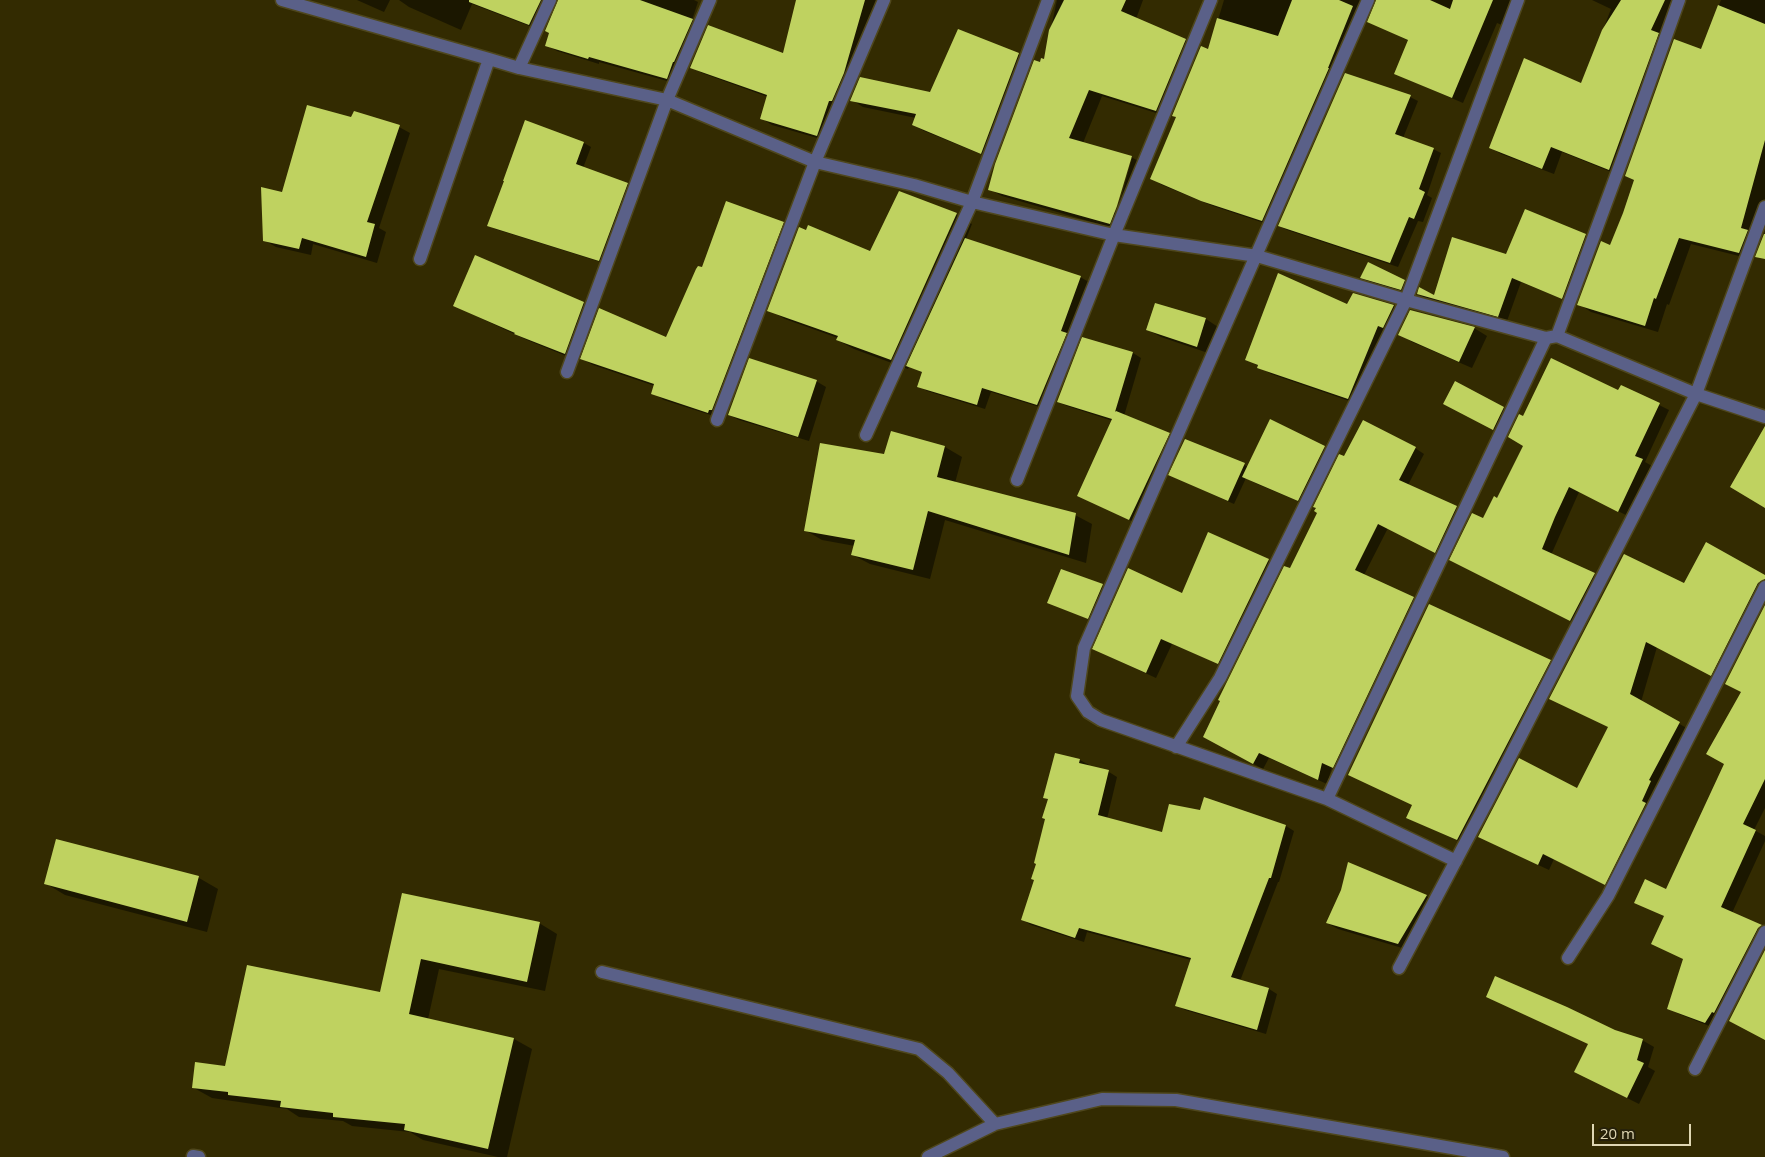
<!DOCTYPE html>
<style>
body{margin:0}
#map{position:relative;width:1765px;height:1157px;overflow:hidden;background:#332b01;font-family:"Open Sans",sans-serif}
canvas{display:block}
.scale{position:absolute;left:1592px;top:1124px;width:99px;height:22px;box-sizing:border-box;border:2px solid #dfd7b3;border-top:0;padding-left:6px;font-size:15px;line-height:18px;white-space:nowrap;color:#dfd7b3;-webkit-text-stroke:4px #26210a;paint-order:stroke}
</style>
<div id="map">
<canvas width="1765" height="1157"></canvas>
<div class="scale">20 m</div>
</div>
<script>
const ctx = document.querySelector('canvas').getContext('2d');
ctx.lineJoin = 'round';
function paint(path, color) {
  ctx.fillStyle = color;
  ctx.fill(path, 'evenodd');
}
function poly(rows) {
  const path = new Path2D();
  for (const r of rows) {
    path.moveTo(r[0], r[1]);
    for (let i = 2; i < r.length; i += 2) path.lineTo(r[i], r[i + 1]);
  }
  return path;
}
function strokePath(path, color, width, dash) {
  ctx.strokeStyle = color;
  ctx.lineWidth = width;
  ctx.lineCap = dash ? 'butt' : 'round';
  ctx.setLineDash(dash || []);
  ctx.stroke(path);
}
const shadow = poly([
 [357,0,390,0,384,12],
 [399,0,555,0,540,30,472,4,461,30,409,7],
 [559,0,694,0,698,2,692,20,703,27,678,84,599,62,599,64,557,51,546,45],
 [801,0,877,0,828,141,772,125,761,118,768,97,702,73,691,67,784,54],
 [1052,0,1143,0,1136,19,1185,40,1198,48,1169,117,1102,96,1083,143,1131,157,1144,164,1130,213,1123,231,1002,196,989,189,1041,64,1044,61,1057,0],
 [1130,158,1132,158,1117,212,1114,211],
 [1224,0,1374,0,1273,226,1213,206,1162,185,1152,179,1209,50],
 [1377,0,1512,0,1502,25,1497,23,1463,103,1407,79,1396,73,1409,41,1369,21],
 [1592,0,1679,0,1621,176,1562,152,1554,174,1501,154,1491,148,1582,84,1611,9],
 [1721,0,1765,0,1765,218,1751,259,1691,244,1669,305,1667,304,1658,332,1591,312,1579,304,1611,246,1635,181,1626,176,1701,51],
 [959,30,1019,55,1030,61,993,159,924,131,913,125,916,118,863,107,852,100,930,93],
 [1410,97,1418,101,1403,138,1433,149,1441,153,1427,195,1432,198,1423,222,1418,221,1398,267,1287,230,1279,226],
 [352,119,399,127,410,133,379,228,386,232,377,263,313,244,311,255,276,247,264,240],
 [584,143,591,147,583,168,627,184,635,188,607,264,495,229,488,225],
 [900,192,956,215,972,224,966,239,1080,277,1089,282,1046,409,991,392,985,409,927,391,919,386,923,373,909,366,908,369,854,349,837,340,838,338,785,319,769,310,871,253],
 [783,223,794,230,720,418,664,400,653,393,655,386,593,365,582,359,667,338,703,269],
 [1585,235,1595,241,1572,303,1521,282,1507,321,1427,299,1418,294,1435,296,1506,256],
 [1362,278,1404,281,1410,285,1407,293,1368,281],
 [1354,294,1394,306,1406,313,1361,405,1271,374,1247,359,1348,306],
 [584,303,595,309,576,360,527,340,455,306],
 [1155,305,1206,319,1218,327,1211,354,1161,337,1148,330],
 [1474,328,1487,336,1472,368,1412,342,1400,334],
 [1083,339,1133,353,1141,358,1124,416,1177,439,1138,524,1087,500,1113,421,1067,406,1058,402],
 [816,381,826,387,809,441,739,420,729,415],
 [1456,383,1517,415,1507,436,1458,411],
 [1621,386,1669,410,1645,462,1652,466,1628,516,1579,492,1551,555,1604,580,1580,626,1461,565,1484,520,1498,500,1525,445,1524,418,1619,391],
 [1270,421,1337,455,1312,507,1257,484,1246,478,1234,504,1176,478,1244,465,1248,467],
 [892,432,945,447,962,457,955,483,1075,515,1092,524,1086,563,945,520,930,579,870,564,853,555,855,546,822,540,805,530,885,456],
 [1415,448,1424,454,1408,485,1466,513,1445,557,1388,528,1364,575,1423,603,1342,772,1332,767,1327,784,1269,758,1263,769,1214,742,1291,570,1345,458],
 [1208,533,1279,566,1229,668,1172,644,1156,678,1104,654,1182,594],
 [1062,570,1108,589,1094,621,1055,606],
 [1765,576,1765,597,1722,681,1657,647,1641,702,1690,730,1616,890,1554,859,1549,870,1479,837,1578,790,1609,727,1562,705,1685,585],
 [1765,608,1765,808,1754,830,1765,836,1765,841,1732,913,1765,929,1717,1029,1679,1014,1668,1008,1685,959,1653,944,1666,917,1647,908,1667,890,1726,764],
 [1550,661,1560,667,1468,845,1407,818],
 [1056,754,1080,760,1089,765,1088,767,1109,772,1117,777,1107,819,1163,833,1200,812,1205,799,1286,826,1294,831,1279,882,1278,882,1240,981,1269,989,1277,994,1266,1034,1185,1010,1177,1005,1191,960,1087,932,1084,942,1031,925,1023,920,1036,880,1037,863,1049,799,1045,797],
 [57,840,199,878,218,889,207,932,65,895,45,883],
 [1348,863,1426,896,1437,902,1409,950,1338,929,1327,923,1342,891],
 [403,894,539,923,557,934,545,991,439,969,428,1019,514,1039,532,1049,507,1157,498,1157,423,1140,410,1132,352,1126,343,1121,299,1117,287,1109,212,1098,194,1088,226,1068,381,994],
 [1487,997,1642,1040,1654,1047,1648,1067,1655,1071,1639,1104,1587,1078,1589,1044]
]);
const building = poly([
 [469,0,541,0,529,25,469,2],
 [558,0,640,0,693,19,674,62,673,62,667,79,589,57,588,59,545,46,549,33,545,31],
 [796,0,865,0,844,73,832,101,829,101,817,136,760,119,767,95,690,68,708,25,783,53],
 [1064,0,1126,0,1121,11,1186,39,1156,111,1089,90,1069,138,1132,156,1117,206,1110,224,988,190,995,164,1034,60,1040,62,1041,58,1044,59,1049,30],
 [1292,0,1339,0,1353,6,1328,68,1329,68,1262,221,1201,201,1150,179,1176,117,1172,116,1201,46,1208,49,1217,18,1278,36],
 [1376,0,1430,0,1450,9,1453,0,1493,0,1452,98,1394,74,1408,40,1367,22],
 [1621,0,1665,0,1651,30,1659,33,1609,170,1551,147,1542,169,1489,148,1524,58,1581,83,1602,30],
 [1718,5,1765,24,1765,140,1741,228,1748,230,1739,253,1679,238,1656,299,1654,298,1645,326,1577,305,1601,241,1610,245,1623,213,1634,180,1625,176,1674,39,1701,49],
 [958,29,1019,53,981,154,912,125,916,114,850,101,860,77,930,92],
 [1345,73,1411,95,1395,134,1434,148,1419,189,1425,192,1414,219,1409,217,1390,263,1278,226],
 [307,105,351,117,354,111,400,125,367,222,375,224,366,257,302,238,299,249,263,241,261,187,282,192],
 [525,120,584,142,576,164,628,183,599,261,487,226,504,181,503,181],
 [899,191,957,213,891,360,836,340,838,336,767,311,799,227,806,230,808,225,870,251],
 [726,201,784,222,712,410,709,410,708,413,651,394,654,384,580,359,599,308,666,337,696,269,698,266,702,267],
 [1525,209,1586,234,1562,299,1512,278,1498,317,1417,294,1419,287,1434,295,1452,237,1506,254],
 [1764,234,1765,234,1765,259,1755,257],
 [965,238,1081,276,1061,331,1067,333,1037,405,982,388,977,405,917,387,922,372,906,366],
 [475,255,584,302,565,354,514,334,515,333,453,306],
 [1368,262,1405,280,1401,290,1360,278],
 [1278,273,1347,304,1353,293,1394,305,1383,328,1378,326,1348,399,1257,368,1258,365,1245,360],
 [1155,303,1206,318,1197,347,1146,330],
 [1410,310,1475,327,1459,362,1398,335],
 [1082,337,1133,352,1115,412,1116,411,1170,433,1129,520,1077,496,1112,419,1057,402],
 [749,358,817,380,798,437,728,415],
 [1551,358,1618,390,1621,385,1660,403,1635,456,1643,459,1618,512,1569,487,1555,517,1542,549,1595,573,1570,621,1449,560,1472,513,1483,518,1494,496,1497,498,1523,446,1508,437,1519,414,1523,416],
 [1455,381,1504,407,1493,430,1443,404],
 [1270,419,1325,446,1298,501,1242,477],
 [1363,420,1416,447,1399,480,1457,506,1435,553,1378,524,1355,570,1414,597,1333,768,1322,763,1318,780,1259,753,1253,764,1203,737,1220,701,1218,700,1284,566,1290,568,1317,513,1314,511,1316,508,1313,507,1339,454,1344,456],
 [1765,426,1765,508,1730,487],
 [891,431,945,446,937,477,1076,513,1069,555,928,511,913,570,851,555,855,540,804,531,820,443,884,454],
 [1185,439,1245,463,1228,501,1168,475],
 [1208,532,1269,559,1218,664,1161,639,1146,673,1092,649,1128,568,1182,593],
 [1706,542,1765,575,1765,579,1758,583,1711,676,1646,642,1630,694,1680,722,1649,780,1651,781,1642,801,1646,803,1605,885,1543,854,1538,865,1478,837,1519,758,1577,788,1608,727,1549,699,1624,554,1684,583],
 [1061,569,1103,584,1088,619,1047,603],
 [1429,604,1551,660,1457,840,1406,818,1412,805,1348,775],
 [1765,605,1765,779,1743,824,1756,830,1721,907,1762,925,1758,928,1714,1013,1712,1012,1705,1023,1667,1009,1683,959,1651,944,1664,916,1634,903,1645,879,1666,889,1724,764,1706,754,1741,692,1725,684],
 [1055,753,1080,759,1079,763,1109,770,1098,815,1162,832,1169,804,1200,810,1204,797,1286,825,1271,878,1269,878,1231,977,1269,988,1257,1030,1175,1006,1191,958,1079,928,1075,938,1021,920,1034,880,1031,879,1036,864,1034,863,1045,819,1042,818,1048,799,1043,798],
 [56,839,199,876,187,922,44,884],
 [1348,862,1427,895,1398,944,1326,923,1341,890],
 [402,893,540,922,527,982,421,959,409,1014,514,1038,488,1149,404,1130,405,1124,333,1117,333,1113,280,1107,281,1101,228,1095,228,1092,192,1088,195,1062,225,1066,247,965,380,992],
 [1765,950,1765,1040,1729,1021],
 [1495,976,1567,1007,1615,1030,1643,1039,1637,1060,1644,1063,1627,1098,1574,1072,1588,1044,1486,997]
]);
const street = poly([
 [282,0,489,59,519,68,667,100,815,162,914,185,972,202,1114,235,1257,256,1406,300,1220,678,1176,747],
 [1368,0,1084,648,1077,696,1088,712,1101,720,1327,799,1456,861],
 [1518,0,1406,300,1546,338,1557,336,1696,394,1765,417],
 [519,68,550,0],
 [420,259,489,59],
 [1557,336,1626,149,1679,0],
 [567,372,667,100,710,0],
 [717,420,815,162,884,0],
 [866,435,972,202,1048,0],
 [1017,480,1114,235,1211,0],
 [1327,799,1546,338],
 [1568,958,1608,896,1765,587],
 [1399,968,1488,800,1696,394,1765,207],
 [602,972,919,1049,948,1073,995,1124],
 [1695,1069,1765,932],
 [193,1156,199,1157],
 [928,1157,995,1124,1102,1099,1176,1100,1503,1157]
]);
paint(shadow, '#0007');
paint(building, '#bfd260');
strokePath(street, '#4f471d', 15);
strokePath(street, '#5a6088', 12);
</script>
